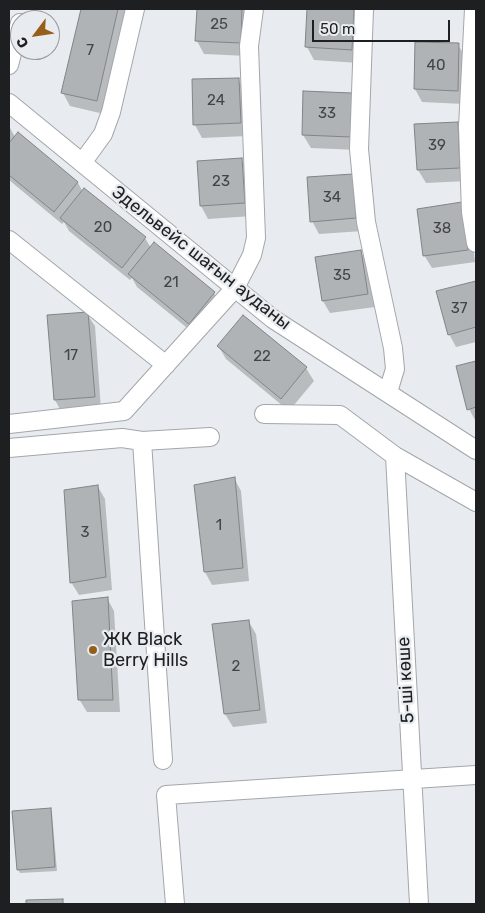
<!DOCTYPE html>
<meta charset="utf-8">
<style>
body{margin:0}
#map{position:relative;width:485px;height:913px;overflow:hidden;background:#e8ebef;font-family:Rubik,sans-serif}
canvas{display:block}
.frame{position:absolute;inset:0;border:10px solid #1d1f20;pointer-events:none}
.north{position:absolute;left:10px;top:10px;width:50px;height:50px;box-sizing:border-box;background:#e8ebef;border:1px solid #97999c;border-radius:50%;rotate:239deg;font-size:14px;font-weight:700;line-height:20px;text-align:center;color:#1d1f20}
.north::after{content:'';display:block;margin:auto;width:18px;height:22px;background:#965f19;clip-path:polygon(50% 0,100% 100%,50% 72%,0 100%)}
.scale{position:absolute;left:312px;top:20px;width:138px;height:22px;box-sizing:border-box;border:2px solid #1d1f20;border-top:0;padding-left:6px;font-size:15px;line-height:18px;white-space:nowrap;color:#1d1f20;-webkit-text-stroke:4px #e8ebef;paint-order:stroke}
</style>
<div id="map">
<canvas width="485" height="913"></canvas>
<div class="frame"></div>
<div class="north">С</div>
<div class="scale">50 m</div>
</div>
<script>
const ctx = document.querySelector('canvas').getContext('2d');
ctx.lineJoin = 'round';
function paint(path, color) {
  ctx.fillStyle = color;
  ctx.fill(path, 'evenodd');
}
function poly(rows) {
  const path = new Path2D();
  for (const r of rows) {
    path.moveTo(r[0], r[1]);
    for (let i = 2; i < r.length; i += 2) path.lineTo(r[i], r[i + 1]);
  }
  return path;
}
function strokePath(path, color, width, dash) {
  ctx.strokeStyle = color;
  ctx.lineWidth = width;
  ctx.lineCap = dash ? 'butt' : 'round';
  ctx.setLineDash(dash || []);
  ctx.stroke(path);
}
function drawText(font, color, halo, rows, align = 'center') {
  ctx.font = font + ' Rubik,sans-serif';
  ctx.lineWidth = 4.5;
  ctx.setLineDash([]);
  ctx.textBaseline = 'middle';
  ctx.strokeStyle = halo;
  ctx.fillStyle = color;
  for (const [text, x, y, turn = 0] of rows) {
    ctx.save();
    ctx.translate(x, y);
    ctx.rotate((+turn || 0) * Math.PI / 180);
    ctx.textAlign = isNaN(turn) ? turn : align;
    if (halo) ctx.strokeText(text, 0, 0);
    ctx.fillText(text, 0, 0);
    ctx.restore();
  }
}
const shadow = poly([
 [82,9,128,9,104,114,70,106,63,93],
 [198,9,248,9,248,56,204,54,197,41],
 [309,9,357,9,359,63,314,60,307,47],
 [416,43,458,45,466,58,464,104,422,102,415,89],
 [238,79,245,92,247,136,202,138,195,125],
 [305,92,352,94,359,107,358,150,311,148,303,135],
 [457,124,465,137,467,181,426,183,418,170,416,126],
 [9,126,15,137,18,134,78,183,83,192,85,189,145,238,151,248,214,293,221,306,197,336,137,287,132,278,130,280,69,231,64,222,62,224,9,180],
 [241,160,249,172,252,216,208,219,201,206,198,162],
 [352,175,363,231,319,234,312,221],
 [469,217,475,262,432,268,424,255],
 [361,252,368,265,375,307,330,313,323,301],
 [476,282,476,342,456,347,449,334,438,292],
 [87,314,95,326,101,410,62,413,55,400,48,317],
 [243,317,306,368,314,381,289,411,226,359,219,347],
 [476,362,476,422,469,409,458,367],
 [234,478,241,491,249,581,212,585,205,572,196,486],
 [98,487,105,499,112,590,79,595,71,582],
 [107,598,114,611,120,712,87,712,79,699],
 [249,622,256,634,267,723,233,727,225,714],
 [50,809,52,813,57,871,20,873,18,869]
]);
const building = poly([
 [81,9,118,9,97,101,61,93,81,9],
 [197,9,242,9,241,43,195,41,197,9],
 [307,9,354,9,352,50,305,47,307,9],
 [415,42,459,43,458,91,414,89,415,42],
 [239,78,241,123,193,125,192,79,239,78],
 [303,91,352,93,351,137,302,135,303,91],
 [458,122,460,168,417,170,414,124,458,122],
 [18,132,78,182,54,212,9,175,9,143,18,132],
 [242,158,245,203,200,206,197,161,242,158],
 [353,174,356,218,310,222,307,177,353,174],
 [84,188,146,237,122,268,60,218,84,188],
 [462,202,468,250,423,256,417,209,462,202],
 [154,242,215,292,189,324,128,274,154,242],
 [361,250,368,294,322,301,315,257,361,250],
 [476,281,476,327,448,335,436,291,476,281],
 [88,312,95,397,54,400,47,315,88,312],
 [243,315,307,367,281,399,217,346,243,315],
 [476,361,476,407,467,410,456,366,476,361],
 [235,477,243,568,204,572,194,485,235,477],
 [98,485,106,577,70,583,64,490,98,485],
 [108,597,113,700,78,700,72,601,108,597],
 [249,620,260,710,224,714,212,624,249,620],
 [51,808,55,867,17,870,12,811,51,808],
 [63,899,63,904,26,904,26,900,63,899]
]);
const minor = poly([
 [364,9,359,149,366,222,393,348,395,369,388,392],
 [474,9,468,127,471,212,476,243],
 [9,65,20,23],
 [9,103,273,319,476,450],
 [82,163,103,134,111,112,135,9],
 [9,240,166,365],
 [264,414,340,415,395,456,476,502],
 [9,424,124,411,235,288,252,255,256,238,249,46,254,9],
 [142,441,163,760],
 [9,448,122,438,142,441,210,437],
 [395,456,419,904],
 [175,904,166,795,476,775]
]);
const markers = [
 [93,650,5,"#965f19"]
];
const numberNames = [
 ["25",219,25],
 ["7",90,51],
 ["40",436,66],
 ["24",216,101],
 ["33",327,114],
 ["39",437,146],
 ["23",221,182],
 ["34",332,198],
 ["20",103,228],
 ["38",442,229],
 ["35",342,276],
 ["21",171,283],
 ["37",459,309],
 ["17",71,356],
 ["22",262,357],
 ["1",219,526],
 ["3",85,533],
 ["2",236,667]
];
const streetNames = [
 ["Эдельвейс шағын ауданы",201,258,38],
 ["5-ші көше",406,680,-93]
];
const poiNames = [
 ["ЖК Black",103,640],
 ["Berry Hills",103,661]
];
paint(shadow, '#0003');
paint(building, '#afb3b6');
strokePath(building, '#818487', 1);
strokePath(minor, '#a3a7aa', 20);
strokePath(minor, '#fff', 18);
for (const [x, y, r, color] of markers) {
  const dot = new Path2D();
  dot.arc(x, y, r, 0, 2 * Math.PI);
  ctx.fillStyle = color;
  ctx.fill(dot);
  strokePath(dot, '#e8ebef', 2);
}
drawText('15px', '#424446', null, numberNames);
drawText('18px', '#1d1f20', '#e8ebef', streetNames);
drawText('18px', '#1d1f20', '#e8ebef', poiNames, 'left');
</script>
